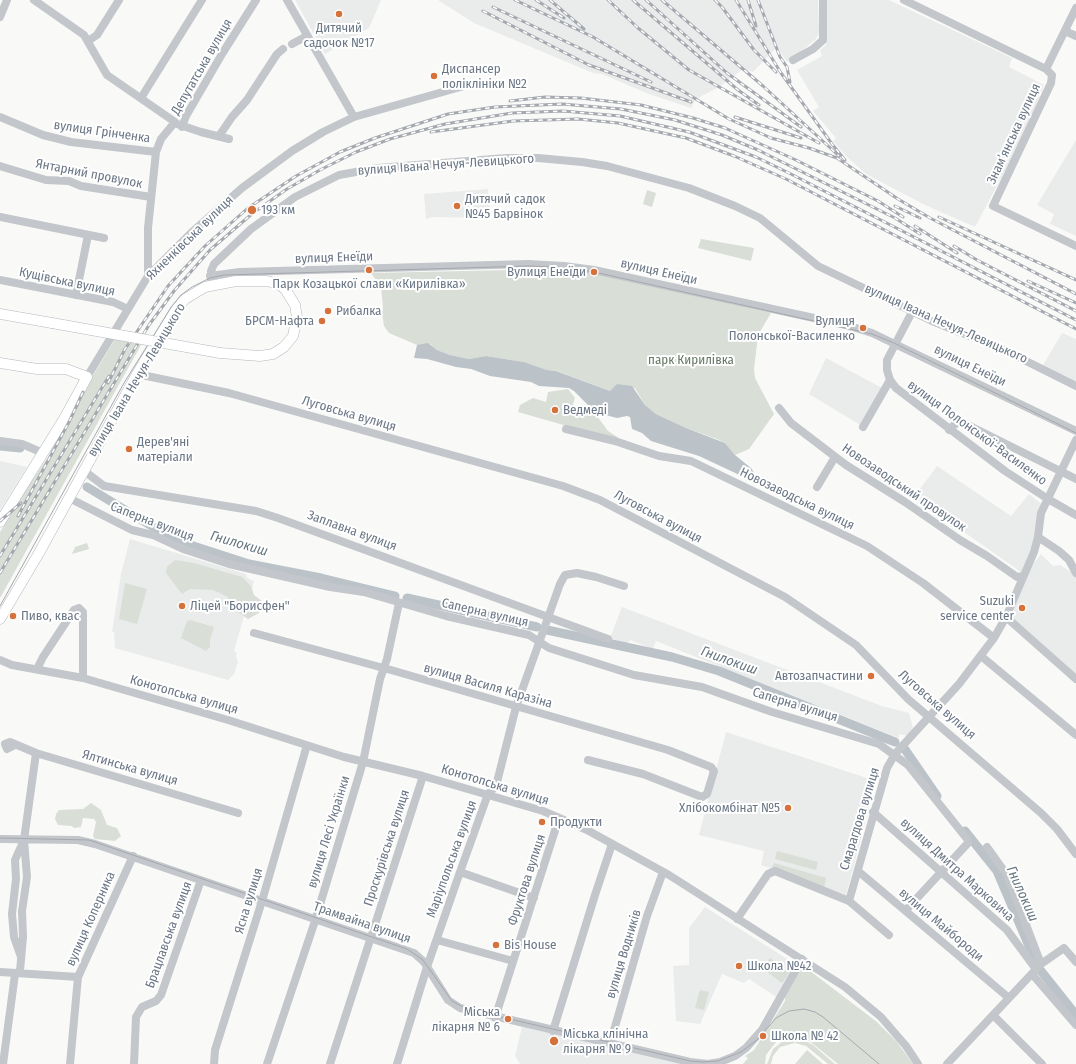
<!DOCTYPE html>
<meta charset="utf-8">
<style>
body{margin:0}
canvas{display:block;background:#f9f9f7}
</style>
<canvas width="1076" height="1064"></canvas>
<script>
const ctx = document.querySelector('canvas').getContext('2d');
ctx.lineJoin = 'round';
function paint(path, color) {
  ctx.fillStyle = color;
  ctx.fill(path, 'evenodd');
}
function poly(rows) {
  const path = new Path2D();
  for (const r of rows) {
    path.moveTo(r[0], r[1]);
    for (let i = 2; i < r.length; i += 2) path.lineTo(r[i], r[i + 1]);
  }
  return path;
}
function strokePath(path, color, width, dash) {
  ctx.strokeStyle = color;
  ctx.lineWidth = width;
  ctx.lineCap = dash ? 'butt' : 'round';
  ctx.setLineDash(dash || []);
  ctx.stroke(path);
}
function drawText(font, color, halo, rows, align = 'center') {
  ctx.font = font + ' "Fira Sans Condensed",sans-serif';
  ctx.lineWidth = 4;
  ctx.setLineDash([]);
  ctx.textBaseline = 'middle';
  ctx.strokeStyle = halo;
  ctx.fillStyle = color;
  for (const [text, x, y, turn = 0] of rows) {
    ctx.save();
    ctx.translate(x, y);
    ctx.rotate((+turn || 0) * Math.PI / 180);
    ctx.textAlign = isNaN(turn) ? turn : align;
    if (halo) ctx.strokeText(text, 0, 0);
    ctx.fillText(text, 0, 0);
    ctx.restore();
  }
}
const built = poly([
 [295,0,381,0,369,28,325,54],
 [438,0,818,0,819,33,815,40,787,62,777,47,753,72,743,69,719,87,696,99,691,108,649,94,602,74,593,73,474,23],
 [826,0,889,0,1012,58,1009,67,1044,85,1026,131,975,227,925,205,866,174,847,157,833,141,836,138,813,111,819,107,797,70,822,56,820,50,826,45,827,37],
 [1076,140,1076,236,1050,224,1054,214,1037,205],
 [488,189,491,218,433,217,426,219,424,194],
 [1062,333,1076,339,1076,385,1042,367],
 [826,358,882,388,862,426,809,394],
 [0,461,27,467,0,510],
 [937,466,1011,516,1029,494,1043,505,1037,537,1021,572,914,497],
 [130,539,246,574,247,578,254,581,234,651,237,653,236,656,238,662,234,674,228,680,115,648,114,632,112,632,121,574],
 [1041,554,1053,566,1060,565,1076,575,1076,674,1010,616,1030,568],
 [622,607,882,706,909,713,913,728,908,736,899,734,899,738,656,641,653,649,630,640,627,644,610,638],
 [726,732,876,781,846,895,761,865,764,851,699,835],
 [705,907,797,965,778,998,749,979,744,983,722,974,700,1024,676,1021,673,966,689,965,689,928],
 [522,1027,685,1064,520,1064,515,1056]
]);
const green = poly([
 [647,190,656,193,652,207,643,204],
 [701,239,754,248,751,261,698,248],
 [558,269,589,272,655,286,771,313,758,335,754,369,755,378,774,414,749,449,735,455,725,443,717,439,686,428,656,414,645,405,635,388,610,391,557,371,547,370,524,362,486,356,469,359,450,355,437,350,430,344,417,345,389,333,384,326,382,313,383,307,381,287,371,273],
 [115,339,141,345,0,598,0,532,24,492,51,453,49,449],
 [568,389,575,398,570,413,572,415,578,413,579,409,597,416,608,431,619,438,567,426,518,412,520,405,533,398,546,402,548,392],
 [87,543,89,549,72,554,75,547],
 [175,560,194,563,242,577,251,586,254,595,263,602,259,613,248,619,238,612,238,602,232,605,227,602,228,597,213,590,190,589,182,594,166,573,167,567],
 [125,583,147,589,137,624,119,619],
 [190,620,214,627,210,640,210,647,206,651,181,638,187,621],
 [91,803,101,810,107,825,117,828,121,836,115,841,95,839,93,836,96,822,94,819,83,818,81,827,74,828,72,826,58,825,55,819,56,814,59,810,83,809],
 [777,851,818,862,816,870,775,859],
 [774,863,826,878,824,888,772,868],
 [770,958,789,973,782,983,762,968],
 [797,961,877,1022,897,1042,913,1064,838,1064,808,1040,802,1039,813,1045,835,1064,828,1064,806,1046,795,1043,780,1047,773,1056,771,1064,767,1064,773,1049,783,1041,796,1038,791,1037,776,1042,766,1055,765,1064,743,1064,748,1058,745,1056,754,1050,785,1001,785,993,791,984,789,962],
 [700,990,709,992,704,1010,695,1008],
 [807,1050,823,1064,795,1064]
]);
const water = poly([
 [428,343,437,350,450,355,469,359,486,356,524,362,547,370,556,371,610,391,617,384,632,386,645,405,656,414,686,428,725,443,735,455,751,468,760,481,748,479,699,456,651,441,642,433,632,429,630,417,627,416,617,418,598,413,589,406,574,391,569,388,539,386,531,382,490,376,471,369,456,367,427,359,414,358,417,345]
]);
const river = poly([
 [0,446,20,448],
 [87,487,155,528,181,542,249,564,321,578,395,596],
 [407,598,537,627],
 [547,630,672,657,719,671,895,742],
 [904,748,937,796],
 [965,831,997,871,1035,960],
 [1041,971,1076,1015]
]);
const minor = poly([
 [34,0,84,35,107,75,175,122,161,139,156,152,148,228,148,276],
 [287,0,354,117],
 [904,0,1046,69],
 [1076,8,1046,69,1052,75,1051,83,993,206,1076,246],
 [0,17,7,0],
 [1065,31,1076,36],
 [88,41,97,35,119,0],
 [292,44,307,36],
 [793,60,813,49,823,40,823,0],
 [141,98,202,0],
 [0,117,43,135,71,142,156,152],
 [177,124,201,132,229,139],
 [182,127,186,116,222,54,256,0],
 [219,136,232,117,247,100,277,54,283,49],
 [0,166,46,180,69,181,81,186,151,197],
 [0,217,104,238],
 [210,276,240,272,528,264,564,266,594,270,846,325,872,333,1076,431],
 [0,280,113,302,128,309],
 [211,285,211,271,214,264,251,229,295,197,339,175,378,168,506,158,538,158,582,162,607,166,689,188,735,206,760,218,818,266,932,321,1002,349,1076,386],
 [76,295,88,235],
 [912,312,887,360,887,370,890,380,896,388,1005,471,1048,499,1076,515],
 [137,374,229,393,563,486,600,500,785,597,856,645,908,699,1041,813,1057,829,1076,854],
 [87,377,148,276,191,233,242,188,292,151,323,132,354,117,464,86],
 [779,408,791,423,846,465,905,502,960,540,987,556,1017,577,1023,576],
 [863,427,890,380],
 [566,429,615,441,659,456,691,461,867,546,923,583,994,638],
 [949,430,954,425,959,422,966,424,1076,479],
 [0,441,22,444,43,453],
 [83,470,104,486,256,511,278,518,608,639],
 [817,487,835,457],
 [69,498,132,530,153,535,183,549,229,564,330,587,364,592,446,616,529,635,549,648,634,675,702,687,772,712,879,744,908,765,968,840,968,843,906,910],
 [1038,537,1059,551,1069,560,1076,573],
 [1006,617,1076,679],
 [254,633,391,670,668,750,711,767,714,771,707,794,702,797,643,774,588,760],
 [981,656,1076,735],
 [0,660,12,665,83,678,228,720,344,757,423,776,543,811,587,830,669,875,845,987,881,1017,906,1046,918,1064],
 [37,669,43,657,74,610,79,608,83,612,83,678],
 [15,745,7,749,5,744,10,742,36,753,238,813],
 [873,812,1007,930,1036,969],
 [0,839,78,840,95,844,414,953,424,962,448,1000,460,1008,690,1062,708,1064,720,1062,735,1056,746,1048,762,1030,802,959],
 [987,847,1007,875,1041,964],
 [858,871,1009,998],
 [460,872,534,898],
 [849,901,887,768,895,754,959,684,994,638,1006,617,1034,552,1038,537,1041,513,1076,440],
 [737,919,768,874,775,871,849,901,889,935],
 [437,940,513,961],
 [21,957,14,937,12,914,16,879,15,860,23,842],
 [0,972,78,977],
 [1032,974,1076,1025],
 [993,1015,1042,1064],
 [495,1018,559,818],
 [553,1031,595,895,612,844],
 [610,1044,647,916,663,872],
 [3,1064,15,974,20,971,23,937,22,911,27,877,24,840,36,753],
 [70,1064,78,977,133,856],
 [134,1064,136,1017,142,1007,156,1001,161,995,201,880],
 [214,1064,215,1050,262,901,307,745],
 [267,1064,315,921,363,762,380,679,387,659,399,603],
 [330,1064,423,776],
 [397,1064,427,967,460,872,488,794,496,786,516,707,560,584,565,575,577,573,596,577,624,586],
 [947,1064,1041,964,1064,948,1076,962]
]);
const major = poly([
 [0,314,52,323],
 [0,363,37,369,66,369,87,377,64,419,0,522],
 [0,619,39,553,137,374,174,312,185,299,205,287,236,281,267,281,278,284,285,289,295,305,297,317,293,336,284,347,273,354,260,356,220,353]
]);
const tram = poly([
 [0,606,124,383,172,306,181,295,192,287,210,278,224,275,528,266,556,267,594,272,872,334,894,343,1076,433],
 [0,838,89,840,407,949,423,960,452,1001,467,1009,690,1061,703,1062,718,1061,741,1052,757,1040,776,1018,789,1011,804,1009,815,1012,823,1017,879,1064]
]);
const rail = poly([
 [515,0,593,37,729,119,771,138,809,148,837,158,898,199,930,218,1076,294],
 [536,0,564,18],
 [550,0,584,29],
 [608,0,638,28,689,70,819,143],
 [633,0,738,90,759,105],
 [646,0,727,73,801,127],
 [662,0,763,86,839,156],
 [715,0,722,7,754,50,776,72],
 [736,0,781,73,832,144,845,160],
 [748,0,756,26],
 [758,0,780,57,787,67,790,82],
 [493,7,651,82],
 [483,11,589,65,691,102],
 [510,101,545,97,581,98,641,105,693,118,725,128,796,160,878,201,903,217],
 [735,117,801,138],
 [431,132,513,121,578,119,618,123,686,138,734,156,786,179,1076,329],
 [895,206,920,218],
 [939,217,1076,280],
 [915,226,957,253],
 [954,246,977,260,1076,311],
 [1028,281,1076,303],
 [108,383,125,349,168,286,205,246,248,208,296,176,340,152,375,138,448,114,495,107,562,104,621,109,675,120,722,135,758,150,895,218,920,234],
 [18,516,69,422,83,392],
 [0,521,21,503],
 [0,556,109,376],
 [0,573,149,325,174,291,210,250,253,213,287,189,320,170,356,152,390,139,445,124,512,113,563,111,620,116,689,132,756,157,789,173,1076,320]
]);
const majorBridge = poly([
 [52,323,220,353]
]);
const markers = [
 [339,14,4,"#d5723c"],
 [434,76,4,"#d5723c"],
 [457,206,4,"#d5723c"],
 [252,210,5,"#d5723c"],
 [369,270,4,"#d5723c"],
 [594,272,4,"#d5723c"],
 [328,311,4,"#d5723c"],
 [322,321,4,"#d5723c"],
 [863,328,4,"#d5723c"],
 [555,410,4,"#d5723c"],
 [129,449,4,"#d5723c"],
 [182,606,4,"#d5723c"],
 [1022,608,4,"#d5723c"],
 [13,616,4,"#d5723c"],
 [871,676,4,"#d5723c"],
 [788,808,4,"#d5723c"],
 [542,822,4,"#d5723c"],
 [496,945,4,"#d5723c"],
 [739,966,4,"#d5723c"],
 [508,1019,4,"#d5723c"],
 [763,1036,4,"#d5723c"],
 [554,1041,5,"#d5723c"]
];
const poiNames = [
 ["Дитячий",339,28,"center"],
 ["садочок №17",339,43,"center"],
 ["Диспансер",442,69],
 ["поліклініки №2",442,84],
 ["Дитячий садок",465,199],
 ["№45 Барвінок",465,214],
 ["193 км",261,210],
 ["Вулиця Енеїди",586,272,"right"],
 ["Парк Козацької слави «Кирилівка»",369,284,"center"],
 ["Рибалка",336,311],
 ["БРСМ-Нафта",314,321,"right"],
 ["Вулиця",855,321,"right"],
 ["Полонської-Василенко",855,336,"right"],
 ["Ведмеді",563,410],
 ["Дерев'янi",137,442],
 ["матерiали",137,457],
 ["Suzuki",1014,601,"right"],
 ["service center",1014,616,"right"],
 ["Ліцей \"Борисфен\"",190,606],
 ["Пиво, квас",21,616],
 ["Автозапчастини",863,676,"right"],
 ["Хлібокомбінат №5",780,808,"right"],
 ["Продукти",550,822],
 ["Bis House",504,945],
 ["Школа №42",747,966],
 ["Міська",500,1012,"right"],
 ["лікарня № 6",500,1027,"right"],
 ["Міська клінічна",563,1034],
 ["лікарня № 9",563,1049],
 ["Школа № 42",771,1036]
];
const streetNames = [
 ["Депутатська вулиця",202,67,-60],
 ["вулиця Грінченка",102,132,8],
 ["Знамʼянська вулиця",1014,134,-65],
 ["вулиця Івана Нечуя-Левицького",446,165,-4],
 ["Янтарний провулок",89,174,11],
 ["Яхненківська вулиця",190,238,-44],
 ["вулиця Енеїди",334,258,-2],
 ["вулиця Енеїди",659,272,13],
 ["Кущівська вулиця",67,282,12],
 ["вулиця Івана Нечуя-Левицького",946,324,24],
 ["вулиця Енеїди",970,366,26],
 ["вулиця Івана Нечуя-Левицького",137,380,-59],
 ["Луговська вулиця",349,414,16],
 ["вулиця Полонської-Василенко",977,433,36],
 ["Новозаводський провулок",904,488,34],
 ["Новозаводська вулиця",797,499,26],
 ["Луговська вулиця",658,517,28],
 ["Саперна вулиця",152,522,21],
 ["Заплавна вулиця",352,531,20],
 ["Саперна вулиця",485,613,13],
 ["вулиця Василя Каразіна",488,686,16],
 ["Конотопська вулиця",184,695,16],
 ["Саперна вулиця",795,705,17],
 ["Луговська вулиця",937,705,41],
 ["Ялтинська вулиця",130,768,16],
 ["Конотопська вулиця",495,785,17],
 ["Смарагдова вулиця",860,819,-73],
 ["вулиця Лесі Українки",329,832,-73],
 ["Проскурівська вулиця",387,848,-72],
 ["Маріупольська вулиця",452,859,-70],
 ["вулиця Дмитра Марковича",957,870,42],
 ["Фруктова вулиця",527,880,-72],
 ["Ясна вулиця",249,901,-73],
 ["вулиця Коперника",91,919,-66],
 ["Трамвайна вулиця",362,923,19],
 ["вулиця Майбороди",941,925,40],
 ["Брацлавська вулиця",169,935,-70],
 ["вулиця Водників",624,954,-73]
];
const parkNames = [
 ["парк Кирилівка",691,360]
];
const waterNames = [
 ["Гнилокиш",239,544,16],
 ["Гнилокиш",729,661,20],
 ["Гнилокиш",1022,894,66]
];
paint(built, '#eaebeb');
paint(green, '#d9ded7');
paint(water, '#bbc3c9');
strokePath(river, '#bbc3c9', 9);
strokePath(major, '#b4b8bd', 11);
strokePath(minor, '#c3c6ca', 8);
strokePath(major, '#fff', 10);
strokePath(tram, '#a5a9af', 1);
strokePath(rail, '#a5a9af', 3);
strokePath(rail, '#fff', 1.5, [4.5]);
strokePath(majorBridge, '#b4b8bd', 11, []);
strokePath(majorBridge, '#fff', 10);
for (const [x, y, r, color] of markers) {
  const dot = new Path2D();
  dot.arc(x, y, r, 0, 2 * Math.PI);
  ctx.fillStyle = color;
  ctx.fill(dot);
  strokePath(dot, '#fff', 1.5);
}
drawText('13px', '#6b7786', '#fff', poiNames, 'left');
drawText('13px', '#6b7786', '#fff', streetNames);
drawText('13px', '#667865', '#fff', parkNames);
drawText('italic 14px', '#677780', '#fff', waterNames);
</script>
